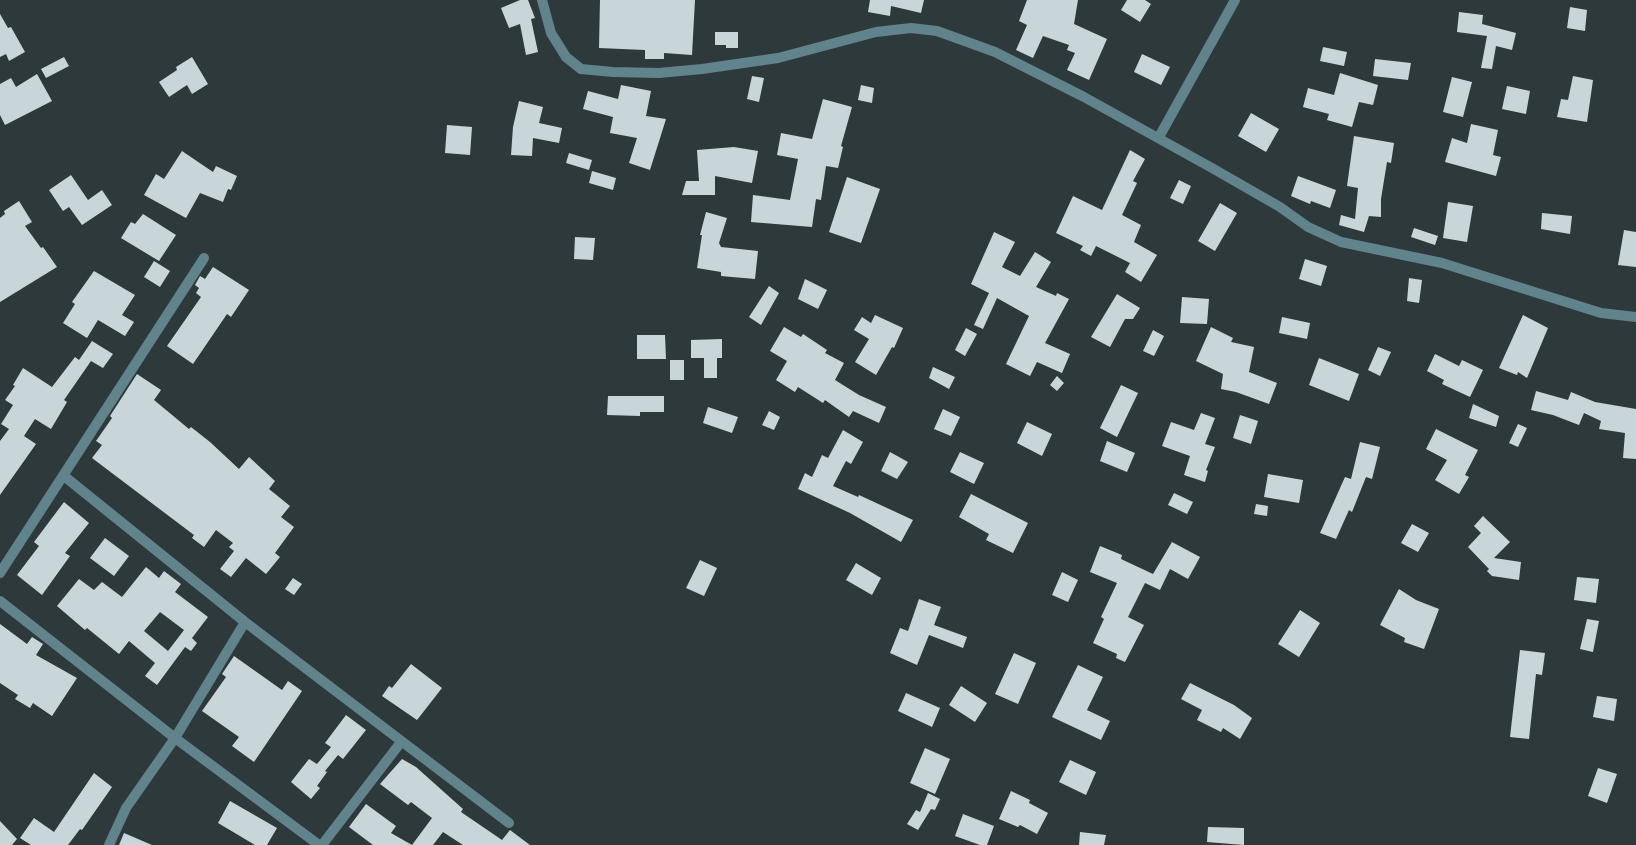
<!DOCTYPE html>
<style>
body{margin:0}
canvas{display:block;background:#2e393c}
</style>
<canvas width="1636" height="845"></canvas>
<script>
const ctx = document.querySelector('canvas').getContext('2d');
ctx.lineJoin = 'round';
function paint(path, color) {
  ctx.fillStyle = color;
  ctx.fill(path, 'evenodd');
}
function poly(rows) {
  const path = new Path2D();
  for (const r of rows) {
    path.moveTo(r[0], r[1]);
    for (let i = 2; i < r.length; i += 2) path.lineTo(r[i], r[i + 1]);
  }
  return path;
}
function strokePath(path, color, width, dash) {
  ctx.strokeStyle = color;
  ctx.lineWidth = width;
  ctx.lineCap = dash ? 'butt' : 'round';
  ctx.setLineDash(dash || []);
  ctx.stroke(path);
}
const building = poly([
 [520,0,528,0,535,18,531,19,538,52,526,55,520,24,509,28,501,8],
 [600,0,695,0,692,55,664,53,664,59,645,59,645,50,599,48],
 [870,0,924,0,921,13,891,6,890,16,868,12],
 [1027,0,1078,0,1074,24,1107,39,1089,80,1067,70,1075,53,1067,50,1069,45,1043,36,1033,58,1016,50,1027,25,1019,21],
 [1127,0,1145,0,1151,4,1140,22,1121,10],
 [1570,7,1587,10,1585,31,1567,28],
 [1459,12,1483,15,1482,24,1516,33,1512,50,1496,46,1492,69,1481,68,1487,36,1457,32],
 [0,14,8,28,11,27,25,52,9,61,6,54,0,57],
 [715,32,738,32,738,48,726,48,726,45,715,45],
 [1323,47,1347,52,1344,66,1320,61],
 [1142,54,1170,67,1161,85,1134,72],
 [64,57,69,66,46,78,41,69],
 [192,57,208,84,192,94,187,85,169,97,159,82,177,70,176,67],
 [1375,59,1411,63,1408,80,1373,76],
 [1340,73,1378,85,1373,105,1359,102,1352,127,1327,120,1329,114,1303,107,1308,88,1334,95],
 [37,74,52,101,5,125,0,115,0,84,11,78,16,87],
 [752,76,764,78,759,102,747,99],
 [1573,76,1593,80,1587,122,1557,117,1561,99,1568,100],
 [1452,77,1472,82,1463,117,1443,112],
 [621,85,651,91,646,116,666,119,650,170,629,163,637,138,610,133,613,117,583,109,588,91,618,99],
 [861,85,874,88,872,103,858,100],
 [1507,86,1530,91,1526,114,1502,109],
 [823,99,852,107,841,146,843,147,838,168,826,166,821,200,816,199,812,227,751,222,753,195,790,200,798,159,777,155,781,133,812,139],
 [519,101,543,107,539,123,562,128,559,143,533,138,532,156,511,155,513,127],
 [1251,113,1279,129,1266,152,1238,136],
 [1471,124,1498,130,1493,155,1501,157,1496,176,1445,162,1452,138,1467,143],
 [447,125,472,127,470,155,445,153],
 [1354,136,1394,143,1391,163,1387,162,1381,199,1381,217,1369,216,1364,232,1339,225,1341,215,1355,219,1358,188,1347,186],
 [734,147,758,151,752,183,715,176,715,195,682,195,686,181,699,181,697,150],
 [1130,150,1145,159,1133,181,1137,183,1122,215,1141,225,1134,242,1157,255,1141,282,1125,272,1130,263,1096,246,1091,256,1080,250,1083,246,1056,233,1073,196,1102,210],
 [182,151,213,172,216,166,237,176,231,190,228,189,223,202,200,193,186,218,144,195,156,174,164,179],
 [569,153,592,160,589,170,566,163],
 [592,171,616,178,613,190,589,183],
 [71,175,88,200,102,190,112,205,82,225,69,207,63,211,49,190],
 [1298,176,1336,190,1330,208,1311,201,1310,204,1291,196],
 [847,177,880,189,861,243,829,232],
 [1179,180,1191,186,1183,204,1170,198],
 [19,201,32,222,25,226,41,248,43,247,57,267,0,302,0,218,5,214,4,211],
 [1448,202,1473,206,1467,242,1443,238],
 [1220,203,1237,213,1215,251,1198,241],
 [706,212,727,218,719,243,721,247,758,251,755,279,721,276,721,272,697,268,702,235,700,235],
 [1542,213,1572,216,1570,234,1541,229],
 [143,214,176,235,159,261,121,238,131,222,135,224],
 [1414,228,1438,236,1435,245,1411,237],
 [1624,230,1636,232,1636,267,1618,265],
 [994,232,1015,242,1002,267,1020,276,1035,252,1051,262,1036,287,1056,296,1057,293,1069,299,1045,343,1070,354,1062,373,1037,362,1030,376,1006,364,1029,316,997,298,983,329,974,325,989,293,971,284],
 [575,237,595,238,593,260,574,259],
 [1305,259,1327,266,1321,286,1299,279],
 [154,261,170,271,160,287,144,277],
 [213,267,249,290,231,317,227,314,193,364,167,346,201,297,196,293,199,288,195,285,200,276,205,279],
 [94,271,135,295,122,315,134,322,125,336,98,320,87,338,63,323,75,304,72,302],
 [1409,278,1422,280,1419,303,1407,301],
 [805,279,827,290,818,309,798,299],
 [769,286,779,293,761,325,749,317],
 [1117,294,1140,308,1133,319,1125,319,1110,347,1091,337],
 [1182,297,1209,299,1207,324,1180,323],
 [875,315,903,328,894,348,892,347,876,375,855,362,869,339,854,330,862,317,871,323],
 [1523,315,1548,328,1527,378,1518,372,1517,375,1499,368],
 [1282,317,1310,323,1307,339,1279,333],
 [784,327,801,337,803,334,827,350,825,353,844,363,835,380,859,395,886,407,879,423,853,411,849,417,825,400,823,403,798,387,795,392,776,380,787,361,770,351],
 [1211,327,1233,338,1231,342,1254,347,1249,372,1277,383,1269,404,1236,392,1221,389,1223,374,1196,361],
 [966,328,977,334,965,356,955,350],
 [1153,330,1164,336,1154,356,1143,351],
 [637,335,665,335,666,359,637,359],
 [722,339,722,358,717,358,717,378,704,378,704,358,691,358,691,340],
 [92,341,113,354,103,368,91,361,64,400,67,402,51,429,35,419,24,436,36,444,0,495,0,441,9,429,1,424,13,405,5,400,15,386,13,385,23,368,52,387,75,357,79,360],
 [1378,347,1391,352,1380,376,1368,370],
 [1435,354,1459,366,1462,360,1483,370,1470,397,1442,384,1444,380,1427,371],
 [1319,358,1359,374,1349,401,1309,385],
 [670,360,684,360,684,380,670,380],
 [933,367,955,377,949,389,929,378],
 [137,374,161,390,154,400,189,429,191,427,210,442,239,469,249,457,275,481,269,489,290,506,281,517,294,527,275,553,280,557,266,574,246,558,231,577,220,569,234,551,229,547,233,543,216,530,204,547,192,538,194,535,92,458,102,445,96,441,112,418,110,416],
 [1057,376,1064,383,1057,391,1050,385],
 [1121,385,1138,393,1117,437,1100,428],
 [1536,391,1568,400,1571,392,1595,402,1636,409,1636,459,1623,458,1625,433,1599,429,1601,421,1584,413,1579,425,1553,415,1531,410],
 [608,396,664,396,664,412,640,412,640,416,607,415],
 [1473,404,1499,416,1496,427,1469,418],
 [708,407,738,417,732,433,703,423],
 [943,409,960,417,951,436,934,429],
 [769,411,780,417,774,430,762,425],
 [1201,413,1215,418,1205,444,1215,447,1206,470,1208,471,1205,482,1184,475,1190,456,1162,446,1171,422,1194,430],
 [1240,415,1258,421,1251,444,1233,438],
 [1027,422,1052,434,1042,456,1017,443],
 [1518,424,1527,428,1518,447,1509,443],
 [1436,429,1478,450,1465,475,1469,477,1459,494,1435,480,1447,460,1426,449],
 [843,430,863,442,851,464,846,461,833,486,858,497,859,495,913,520,901,542,850,513,798,489,805,473,812,477,822,455,828,458],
 [1107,441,1135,453,1127,472,1100,461],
 [1360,442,1380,447,1372,479,1366,477,1352,512,1349,510,1336,539,1320,533,1345,477,1351,479],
 [890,452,908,462,897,479,881,471],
 [960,452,984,463,974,484,950,472],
 [1268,474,1303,480,1299,503,1264,497],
 [1174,493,1193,502,1187,514,1168,505],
 [971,494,1028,523,1013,553,986,540,989,534,959,517],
 [64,502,89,523,65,553,70,556,42,595,17,575,39,546,34,542],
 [1256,504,1268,506,1267,516,1254,514],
 [1483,516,1510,542,1494,558,1521,562,1519,580,1492,576,1487,571,1489,569,1468,547,1481,533,1474,526],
 [1412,524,1429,533,1418,552,1401,543],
 [105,538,129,556,114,576,90,558],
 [1172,542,1200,557,1188,579,1170,569,1160,590,1145,583,1128,617,1144,625,1125,662,1116,658,1117,654,1093,643,1104,619,1101,617,1117,583,1090,572,1100,546,1122,555,1121,559,1153,574],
 [700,560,717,568,704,596,686,588],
 [856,563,881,578,872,595,846,580],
 [146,567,159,578,164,571,181,584,175,592,208,617,192,638,197,643,191,651,185,647,157,685,145,676,155,663,129,641,119,654,87,628,85,630,57,606,79,579,94,590,102,582,122,597],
 [160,612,184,630,168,651,144,631],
 [1062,572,1078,580,1068,602,1052,595],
 [1577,577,1599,579,1596,603,1574,600],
 [293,578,302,584,294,595,285,589],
 [1399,589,1416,600,1439,609,1424,649,1404,642,1405,638,1380,625],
 [919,599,941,607,934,625,967,637,963,648,929,635,917,665,890,653,900,628,908,631],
 [1300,610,1320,623,1299,657,1278,644],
 [1587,619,1599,621,1593,652,1580,649],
 [0,624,27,644,32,637,43,644,36,655,77,678,52,716,33,703,30,708,15,699,18,695,0,683],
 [1520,650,1545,653,1542,675,1536,674,1529,739,1510,737],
 [1014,653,1036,663,1018,704,995,694],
 [234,656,282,690,288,681,302,691,254,762,232,746,239,737,202,711,226,677,222,674],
 [411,664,442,688,417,720,382,696,389,686,392,688],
 [1078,665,1103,677,1087,710,1110,721,1101,740,1052,717],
 [1190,683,1234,705,1252,718,1240,739,1223,728,1221,732,1197,720,1202,710,1181,699],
 [961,686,987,703,975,722,949,705],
 [906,693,940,708,932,727,898,711],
 [1597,696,1617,699,1614,721,1593,717],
 [346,715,366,730,343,759,338,755,325,771,327,772,317,786,320,788,311,799,291,782,309,759,317,764,331,747,325,743],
 [925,748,950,759,935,794,910,783],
 [402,759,416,767,463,809,461,812,502,840,510,830,530,845,463,845,443,832,433,845,373,845,349,827,366,804,396,826,391,833,412,845,432,818,411,802,408,805,380,784],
 [1070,760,1096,772,1086,795,1059,782],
 [1598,768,1617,774,1607,803,1588,796],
 [94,773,112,787,82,830,80,829,68,845,31,845,20,838,34,818,54,832],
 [1011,791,1030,800,1029,803,1048,813,1037,834,1020,825,1018,827,999,819],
 [928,793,940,799,935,810,931,809,918,830,907,824,916,810,920,812],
 [230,801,277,828,267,845,255,845,218,823],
 [963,814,994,826,987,845,980,845,955,836],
 [0,821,17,839,12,845,0,845],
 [1208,827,1244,828,1244,845,1207,842],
 [1080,832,1106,835,1104,845,1079,845],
 [124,833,152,845,119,845]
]);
const minor = poly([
 [542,0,551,33,566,57,581,69,613,72,659,73,702,69,778,58,876,32,911,28,937,31,995,52,1084,97,1212,168,1280,207,1308,227,1341,242,1442,263,1601,313,1636,317],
 [1159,137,1235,0],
 [64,476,245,622,509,823],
 [0,573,204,258],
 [0,601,175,738,319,845],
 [109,845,126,808,175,738,245,622],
 [322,845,401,742]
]);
paint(building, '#c8d6da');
strokePath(minor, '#60838c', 10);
</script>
